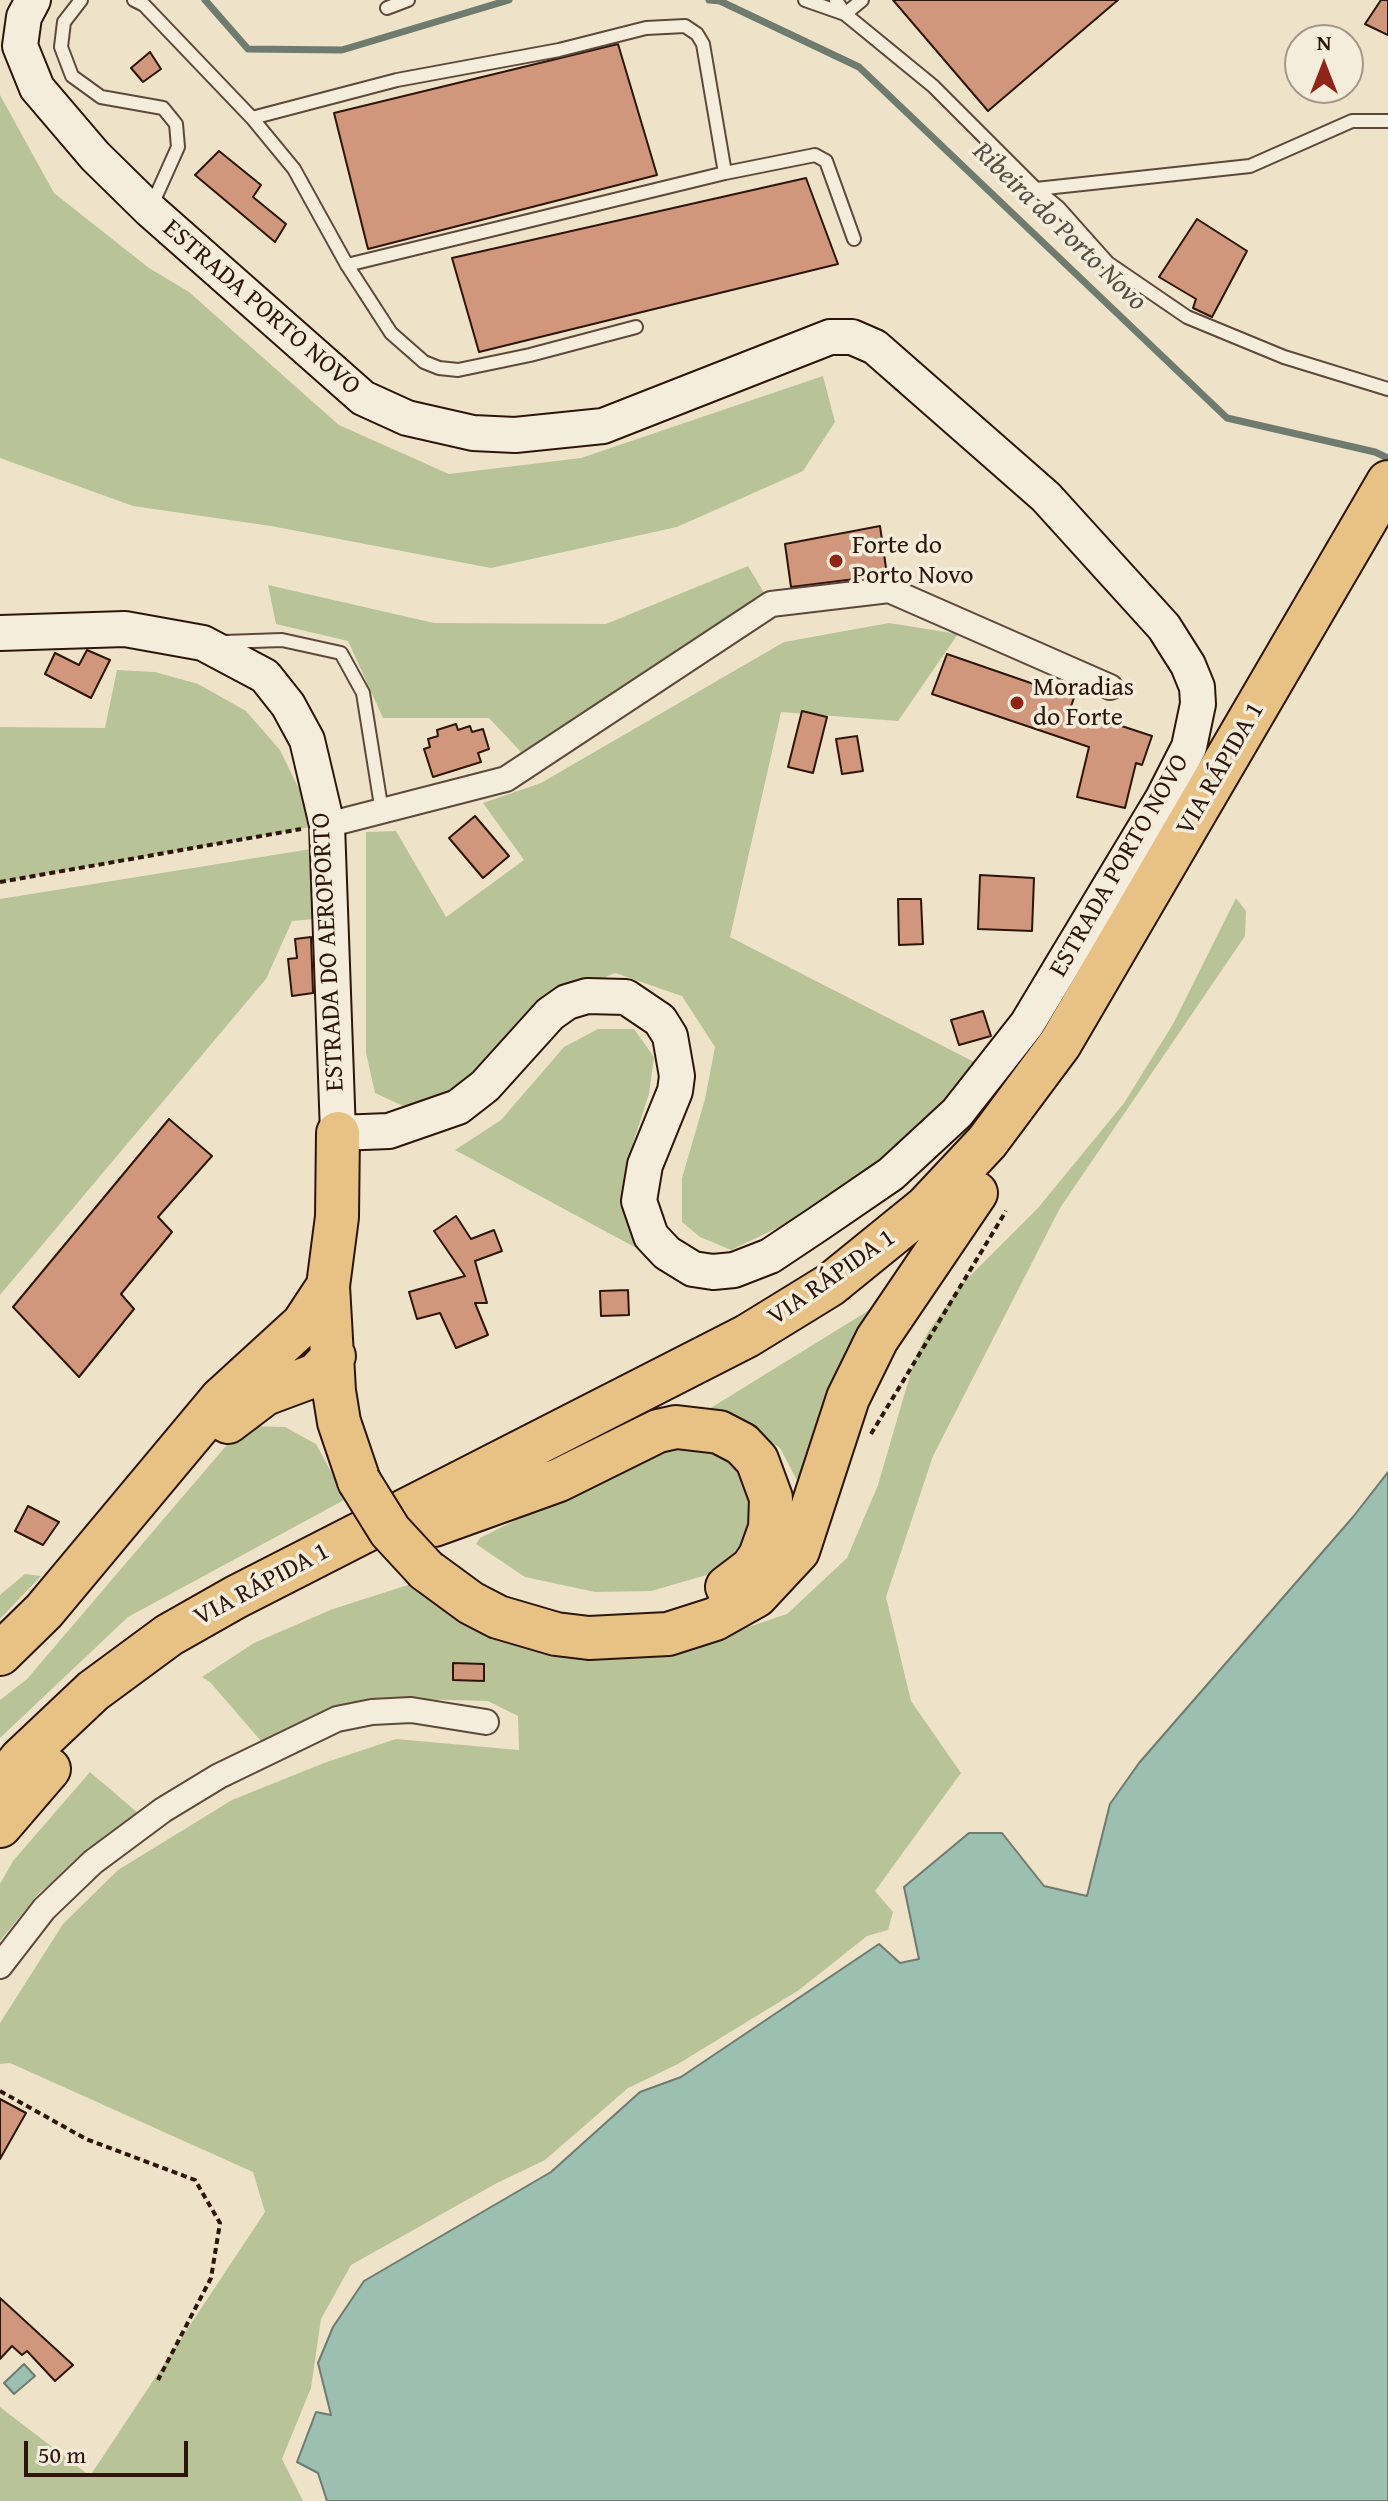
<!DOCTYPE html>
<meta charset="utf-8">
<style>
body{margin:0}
#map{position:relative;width:1388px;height:2501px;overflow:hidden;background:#eee3c9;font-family:"Gentium Book Plus",serif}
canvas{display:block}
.north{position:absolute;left:1284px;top:24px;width:80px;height:80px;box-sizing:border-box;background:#f4eddc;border:2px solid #a49789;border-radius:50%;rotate:0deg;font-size:22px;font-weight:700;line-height:32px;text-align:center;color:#2d150c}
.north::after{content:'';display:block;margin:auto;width:28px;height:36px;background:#8f2418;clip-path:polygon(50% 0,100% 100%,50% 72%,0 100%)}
.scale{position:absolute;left:24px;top:2441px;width:164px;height:36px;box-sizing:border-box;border:4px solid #2d150c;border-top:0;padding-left:10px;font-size:24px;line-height:28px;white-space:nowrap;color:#2d150c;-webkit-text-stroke:6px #f4eddc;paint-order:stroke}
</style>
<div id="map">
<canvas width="1388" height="2501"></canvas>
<div class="north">N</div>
<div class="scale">50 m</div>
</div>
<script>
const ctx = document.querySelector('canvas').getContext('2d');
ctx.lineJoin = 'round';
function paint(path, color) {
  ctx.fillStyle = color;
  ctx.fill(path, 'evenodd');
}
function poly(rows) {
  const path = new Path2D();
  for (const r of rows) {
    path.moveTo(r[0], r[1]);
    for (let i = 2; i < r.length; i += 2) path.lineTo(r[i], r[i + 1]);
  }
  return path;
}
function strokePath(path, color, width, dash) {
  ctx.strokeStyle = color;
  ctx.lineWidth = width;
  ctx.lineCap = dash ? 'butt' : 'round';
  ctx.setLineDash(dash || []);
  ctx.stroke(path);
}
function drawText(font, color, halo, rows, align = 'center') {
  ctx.font = font + ' "Gentium Book Plus",serif';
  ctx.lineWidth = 7;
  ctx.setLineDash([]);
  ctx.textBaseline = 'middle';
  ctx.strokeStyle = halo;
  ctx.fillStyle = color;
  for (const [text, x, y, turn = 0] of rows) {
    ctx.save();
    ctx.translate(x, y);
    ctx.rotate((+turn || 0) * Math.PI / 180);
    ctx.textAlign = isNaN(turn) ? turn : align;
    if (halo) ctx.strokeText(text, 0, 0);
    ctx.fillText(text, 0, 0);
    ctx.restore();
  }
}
const green = poly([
 [0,95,54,193,149,268,189,292,339,425,449,474,581,458,823,376,835,422,803,471,677,527,491,568,271,526,133,506,0,458],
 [748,566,769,601,649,680,521,752,489,718,383,718,348,641,276,624,268,585,434,623,606,624],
 [889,623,958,634,898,721,781,712,730,937,986,1068,947,1111,815,1210,731,1250,700,1237,682,1222,682,1178,705,1099,715,1047,682,996,615,973,544,1004,485,1073,442,1098,403,1106,375,1093,366,1053,366,832,396,831,446,917,524,860,483,803,541,783,784,642],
 [117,670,155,672,198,684,246,711,280,750,317,826,0,882,0,727,105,728],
 [311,849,314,919,292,921,266,979,0,1295,0,899],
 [1236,898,1246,911,1245,936,1060,1208,933,1456,886,1597,911,1701,961,1773,875,1891,893,1912,888,1930,867,1936,799,1990,678,2064,628,2088,545,2160,497,2183,351,2265,321,2319,311,2388,282,2459,303,2501,0,2501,0,2407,90,2476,265,2212,253,2172,10,2063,0,2064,0,2023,63,1924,118,1870,232,1800,324,1763,396,1739,519,1750,518,1716,488,1701,409,1699,342,1705,261,1741,210,1682,202,1677,254,1643,333,1609,417,1582,430,1594,701,1643,787,1614,847,1558,878,1485,915,1358,928,1332,960,1286,1038,1208,1124,1103,1173,1024],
 [598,1029,634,1029,654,1057,649,1094,626,1165,640,1250,455,1150,501,1120,564,1047],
 [892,1296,809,1503,780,1448,746,1425,701,1414],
 [243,1426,285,1427,316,1444,346,1499,128,1617,0,1738,0,1700,27,1679],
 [692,1443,726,1459,754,1489,762,1524,724,1570,651,1591,595,1592,525,1577,476,1544,480,1538,657,1450],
 [25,1574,41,1576,0,1619,0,1595],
 [90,1772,138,1813,39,1893,0,1941,0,1884,13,1861]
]);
const water = poly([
 [1388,1472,1388,2501,327,2501,318,2473,297,2462,316,2412,331,2415,318,2363,333,2327,364,2281,551,2172,640,2092,681,2077,879,1944,900,1963,919,1959,904,1887,969,1833,1002,1833,1044,1886,1087,1896,1110,1804,1139,1763,1353,1517,1388,1472],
 [24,2364,35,2376,14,2394,4,2383,24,2364]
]);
const stream = poly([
 [205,0,248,49,342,50,509,0],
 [709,0,720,1,859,67,1227,418,1375,452,1388,458]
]);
const building = poly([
 [893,0,1118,0,988,111,893,0],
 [1381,0,1388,0,1388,35,1365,24,1381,0],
 [618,44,657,175,368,249,334,113,618,44],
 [150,52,161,69,143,82,131,68,150,52],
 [219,151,261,185,253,197,286,224,275,242,195,175,219,151],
 [806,178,838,264,479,352,452,258,806,178],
 [1197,219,1247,251,1212,317,1193,308,1196,299,1159,277,1197,219],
 [880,526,887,575,791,587,785,544,880,526],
 [87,650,110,660,91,698,45,674,55,653,79,665,87,650],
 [947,654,1074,698,1070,709,1152,736,1142,765,1136,763,1125,808,1077,797,1089,747,932,694,947,654],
 [802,711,827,717,813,773,788,767,802,711],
 [456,724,458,730,470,726,472,732,483,729,489,749,478,753,481,762,433,777,424,749,430,747,428,739,438,736,437,730,456,724],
 [857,736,863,771,842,774,836,739,857,736],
 [475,816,509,856,483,878,449,838,475,816],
 [980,875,1034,878,1032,931,978,929,980,875],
 [898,899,921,899,923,944,899,945,898,899],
 [311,937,313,993,292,996,288,959,297,958,295,939,311,937],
 [983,1011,991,1036,959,1045,951,1020,983,1011],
 [169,1119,212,1156,158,1217,172,1232,121,1294,134,1309,79,1377,13,1307,169,1119],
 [456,1216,471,1239,494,1230,502,1251,475,1261,487,1303,475,1303,488,1335,456,1348,440,1313,417,1319,409,1292,465,1276,434,1231,456,1216],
 [628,1290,629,1315,601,1316,600,1291,628,1290],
 [28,1506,59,1522,43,1545,15,1531,28,1506],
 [453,1663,484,1664,484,1681,453,1680,453,1663],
 [0,2099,26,2113,0,2159,0,2099],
 [0,2298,73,2365,55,2381,27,2351,22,2355,12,2346,0,2359,0,2298]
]);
const path = poly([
 [0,882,301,829],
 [871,1434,1006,1211],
 [0,2091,86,2139,195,2180,220,2223,211,2278,158,2380]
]);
const lane = poly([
 [81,0,64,22,61,47,72,76,101,97,163,108,176,124,178,147,151,207],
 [134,0,144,5,252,118,397,80,559,50,646,28,685,26,697,34,703,44,725,173,815,155,826,161,854,239],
 [805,0,845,14,862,0],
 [836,0,845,14,933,86,1036,189,1059,208,1108,263,1187,317,1284,357,1388,389],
 [387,8,408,0],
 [252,118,294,169,347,265,391,333,424,362,439,368,458,370,530,355,636,327],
 [1036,189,1250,166,1352,121,1388,121],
 [347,265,725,173],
 [224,642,282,640,341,653,363,693,382,812]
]);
const street = poly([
 [327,825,506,779,771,604,889,590,1110,687],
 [0,1966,44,1909,93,1862,163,1810,219,1776,337,1719,372,1712,411,1710,486,1722]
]);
const secondary = poly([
 [0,633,125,629,203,643,265,676,288,705,307,740,327,825,338,1133,389,1131,458,1107,485,1086,550,1014,567,1002,587,996,626,997,660,1020,670,1036,677,1076,675,1091,645,1165,639,1201,651,1236,667,1253,693,1269,713,1272,734,1270,770,1256,818,1224,891,1174,957,1113,1027,1024,1163,798,1189,747,1198,704,1197,687,1188,665,1164,627,1046,497,875,347,852,337,830,337,603,426,515,435,473,433,407,418,363,398,150,210,95,156,37,88,20,46,24,17,33,0]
]);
const highway = poly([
 [338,1133,337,1217,328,1286,334,1391,339,1422,359,1481],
 [228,1422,265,1394,316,1375,334,1356],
 [434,1525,559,1480,658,1431,676,1427,719,1432,742,1444,757,1460,771,1498,770,1528,760,1556,752,1568,727,1587],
 [426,1570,471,1603,498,1617,556,1634,589,1638,668,1634,715,1619,756,1596,798,1551,848,1398,877,1339,976,1193],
 [0,1654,44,1611,221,1399,303,1324,328,1286],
 [0,1785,21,1759,93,1691,169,1635,236,1597,747,1336,830,1285,926,1207,987,1142,1060,1044,1388,482],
 [0,1826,49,1769]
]);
const highwayBridge = poly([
 [359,1481,390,1531,426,1570]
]);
const markers = [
 [836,561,8,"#8f2418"],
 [1017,703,8,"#8f2418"]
];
const streetNames = [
 ["ESTRADA PORTO NOVO",261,308,41],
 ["VIA RÁPIDA 1",1221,769,-60],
 ["ESTRADA PORTO NOVO",1120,866,-60],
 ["ESTRADA DO AEROPORTO",329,952,-93],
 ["VIA RÁPIDA 1",832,1278,-35],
 ["VIA RÁPIDA 1",262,1585,-28]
];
const poiNames = [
 ["Forte do",852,546],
 ["Porto Novo",852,576],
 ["Moradias",1033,688],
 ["do Forte",1033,718]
];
const waterNames = [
 ["Ribeira do Porto Novo",1059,227,44]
];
paint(green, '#b8c497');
paint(water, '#9bbfb0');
strokePath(water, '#6f7b6e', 2);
strokePath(stream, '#6f7b6e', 7);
paint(building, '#d0977d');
strokePath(building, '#2d150c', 2);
strokePath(lane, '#5d483b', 16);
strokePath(street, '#5d483b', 28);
strokePath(secondary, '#2d150c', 38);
strokePath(highway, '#2d150c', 46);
strokePath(path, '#2d150c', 4, [6, 4]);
strokePath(lane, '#f4eddc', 12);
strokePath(street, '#f4eddc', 24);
strokePath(secondary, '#f4eddc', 34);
strokePath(highway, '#e7c284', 42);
strokePath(highwayBridge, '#2d150c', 46, []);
strokePath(highwayBridge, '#e7c284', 42);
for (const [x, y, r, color] of markers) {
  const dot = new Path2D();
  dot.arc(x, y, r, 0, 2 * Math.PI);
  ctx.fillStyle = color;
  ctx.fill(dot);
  strokePath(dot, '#f4eddc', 3);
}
drawText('26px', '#2d150c', '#f4eddc', streetNames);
drawText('26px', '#2d150c', '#f4eddc', poiNames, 'left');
drawText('italic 28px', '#545045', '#f4eddc', waterNames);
</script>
